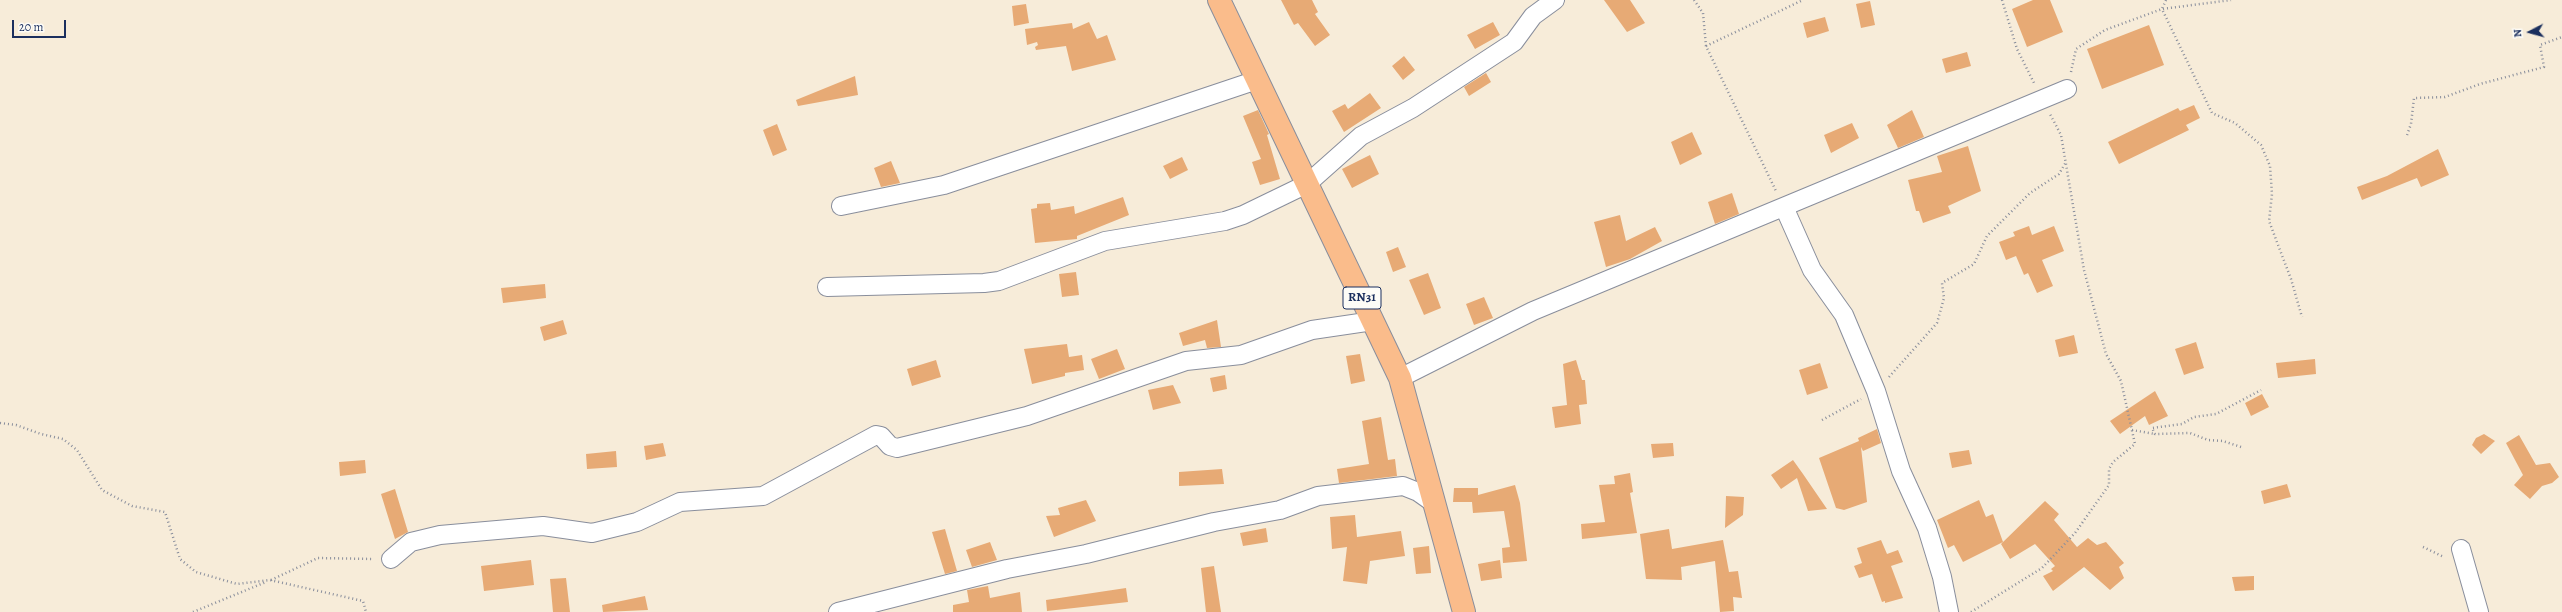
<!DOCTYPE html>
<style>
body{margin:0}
#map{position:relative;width:2562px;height:612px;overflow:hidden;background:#f7ecd9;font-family:Alegreya,serif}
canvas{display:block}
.north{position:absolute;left:2510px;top:12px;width:40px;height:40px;-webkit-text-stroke:3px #fdfcf7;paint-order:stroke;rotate:264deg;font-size:11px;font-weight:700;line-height:16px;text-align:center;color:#1b2f5e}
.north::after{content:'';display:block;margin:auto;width:14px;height:18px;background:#1b2f5e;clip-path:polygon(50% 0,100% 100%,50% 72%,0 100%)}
.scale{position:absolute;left:12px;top:20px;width:54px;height:18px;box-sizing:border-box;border:2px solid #1b2f5e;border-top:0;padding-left:5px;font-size:12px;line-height:14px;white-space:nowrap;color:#1b2f5e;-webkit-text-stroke:3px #fdfcf7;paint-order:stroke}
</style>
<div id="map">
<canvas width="2562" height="612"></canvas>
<div class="north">N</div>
<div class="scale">20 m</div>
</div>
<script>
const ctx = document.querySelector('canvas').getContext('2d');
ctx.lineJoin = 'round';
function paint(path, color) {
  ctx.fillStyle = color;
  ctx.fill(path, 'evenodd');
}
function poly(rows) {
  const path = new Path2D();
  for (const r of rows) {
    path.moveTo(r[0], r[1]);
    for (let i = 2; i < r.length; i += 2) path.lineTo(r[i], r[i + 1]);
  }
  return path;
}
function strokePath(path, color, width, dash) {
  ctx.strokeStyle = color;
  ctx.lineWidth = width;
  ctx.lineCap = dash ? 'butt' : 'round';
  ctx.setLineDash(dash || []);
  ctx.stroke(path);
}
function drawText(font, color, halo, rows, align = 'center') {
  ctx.font = font + ' Alegreya,serif';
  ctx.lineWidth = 3;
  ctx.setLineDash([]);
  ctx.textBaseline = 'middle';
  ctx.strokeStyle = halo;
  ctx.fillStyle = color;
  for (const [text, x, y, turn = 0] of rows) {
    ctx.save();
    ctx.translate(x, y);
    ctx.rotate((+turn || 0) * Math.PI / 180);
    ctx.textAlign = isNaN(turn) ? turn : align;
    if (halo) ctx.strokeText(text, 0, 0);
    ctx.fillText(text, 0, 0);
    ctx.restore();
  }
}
const building = poly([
 [1281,0,1312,0,1318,12,1315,14,1330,35,1315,46,1298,23,1294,25],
 [1604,0,1630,0,1645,23,1627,32],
 [2033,0,2050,0,2063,32,2027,47,2012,9],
 [1870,1,1875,25,1861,28,1856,4],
 [1026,4,1029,23,1014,26,1012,6],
 [1825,17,1829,31,1807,38,1803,23],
 [1089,22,1097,39,1107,35,1116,60,1072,71,1066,46,1036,50,1035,47,1038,45,1037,42,1027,45,1025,29,1072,23,1073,29],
 [1493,22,1500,35,1475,49,1467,35],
 [2149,25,2164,65,2102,89,2087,49],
 [1967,52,1971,66,1946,73,1942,59],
 [1404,56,1415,70,1403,80,1392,66],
 [1486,73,1491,82,1469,96,1464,87],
 [855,76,858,95,798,106,796,100],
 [1370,93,1381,108,1344,132,1332,111,1345,104,1348,109],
 [2194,105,2200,118,2186,125,2189,130,2119,164,2108,142,2178,108,2180,111],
 [1258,110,1269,134,1267,135,1280,179,1260,185,1252,162,1261,159,1243,116],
 [1912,110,1924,137,1898,148,1887,125],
 [1852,123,1859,138,1831,153,1824,135],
 [777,124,787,150,773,156,763,130],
 [1692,132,1702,154,1680,165,1671,142],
 [1968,146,1981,191,1948,206,1951,213,1923,223,1919,211,1916,211,1908,180,1942,172,1937,156],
 [2438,149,2449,175,2421,187,2417,178,2362,200,2357,187,2387,176],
 [1370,155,1379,174,1352,188,1342,169],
 [1182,157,1188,170,1170,179,1163,166],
 [891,161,900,183,881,187,874,168],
 [1732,193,1739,214,1715,224,1708,202],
 [1123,197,1129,215,1077,236,1077,239,1035,243,1031,209,1037,208,1037,204,1050,203,1051,210,1074,206,1075,214],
 [1620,215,1626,241,1655,227,1662,241,1630,259,1606,267,1594,222],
 [2029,226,2032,235,2054,226,2064,251,2042,260,2053,286,2037,293,2028,273,2024,275,2016,256,2006,260,1999,242,2015,236,2013,232],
 [1398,247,1406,267,1393,272,1386,252],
 [1076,272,1079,295,1062,297,1059,274],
 [1428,273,1441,308,1424,315,1409,280],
 [545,284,546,298,503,303,501,288],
 [1484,297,1493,318,1474,325,1466,304],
 [563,320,567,334,544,341,540,327],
 [1217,320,1221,347,1207,348,1205,340,1183,346,1179,333],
 [2074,335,2078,353,2059,357,2055,340],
 [2196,342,2204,368,2184,375,2175,349],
 [1067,344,1069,357,1082,355,1084,370,1065,373,1065,376,1032,384,1024,349],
 [1117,349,1125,369,1099,379,1091,359],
 [1360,354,1365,381,1351,384,1346,356],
 [2315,359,2316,374,2278,378,2276,363],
 [936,360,941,377,912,386,907,369],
 [1576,360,1582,380,1585,380,1587,404,1579,405,1581,424,1555,428,1552,407,1567,405,1563,364],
 [1820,363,1828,388,1807,395,1799,370],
 [1225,375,1227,389,1213,392,1210,378],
 [1173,385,1181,403,1153,410,1148,390],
 [2155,391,2168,416,2149,425,2145,416,2120,434,2110,421],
 [2262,394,2269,407,2251,416,2245,403],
 [1381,417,1388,460,1395,459,1397,476,1339,483,1337,469,1369,464,1362,421],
 [1877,429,1881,443,1863,451,1861,447,1867,502,1844,510,1836,508,1819,458,1859,441,1858,438],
 [2484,434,2495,441,2481,454,2472,445,2476,438],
 [2519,435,2536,465,2550,463,2559,477,2552,483,2542,486,2530,499,2514,485,2523,475,2506,443],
 [663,443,666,456,646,460,644,446],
 [1673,443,1674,456,1653,458,1651,444],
 [1969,450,1972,464,1952,468,1949,453],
 [616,451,617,467,587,469,586,454],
 [365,460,366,473,340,476,339,462],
 [1793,460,1803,474,1827,509,1808,511,1797,478,1781,489,1771,475],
 [1222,469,1224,484,1179,486,1179,472],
 [1630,473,1633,492,1630,493,1637,533,1582,539,1581,524,1605,522,1599,485,1615,484,1614,476],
 [2287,484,2291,497,2264,504,2261,491],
 [1515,485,1520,503,1527,561,1503,563,1502,548,1510,547,1504,511,1473,513,1472,502,1453,502,1454,488,1478,488,1478,495],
 [395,489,408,532,395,539,381,494],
 [1726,496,1744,497,1743,515,1725,528],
 [1086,500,1096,521,1054,537,1046,516,1060,515,1058,508],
 [1979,500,1986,517,1993,514,2003,542,1963,562,1954,545,1948,548,1937,520],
 [2045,501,2059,514,2054,520,2077,547,2088,538,2097,545,2106,542,2124,563,2119,567,2124,578,2110,590,2084,567,2053,591,2043,576,2053,571,2051,569,2055,566,2035,544,2010,559,2001,544],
 [1355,515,1357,537,1401,531,1405,556,1370,561,1367,584,1343,581,1347,547,1332,549,1330,517],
 [1266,528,1268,542,1243,546,1240,533],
 [945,529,957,571,945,574,932,532],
 [1669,529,1672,549,1723,540,1729,572,1738,571,1742,598,1733,597,1734,611,1720,612,1715,561,1681,567,1682,580,1646,579,1640,534],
 [1881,540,1887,554,1898,550,1903,562,1891,566,1903,598,1885,603,1885,601,1882,602,1872,574,1859,578,1854,566,1862,563,1857,548],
 [990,542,997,560,972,567,966,550],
 [1429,546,1431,573,1416,574,1413,548],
 [531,560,534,585,484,591,481,566],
 [1500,560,1502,578,1481,581,1478,564],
 [1214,566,1221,612,1206,612,1201,568],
 [2254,576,2254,590,2235,591,2232,577],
 [566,578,570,612,553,612,550,579],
 [988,586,990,598,1020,592,1022,612,953,612,953,605,969,602,967,590],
 [1126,588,1128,602,1047,611,1046,600],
 [645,596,648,610,603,612,602,605]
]);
const path = poly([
 [1694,0,1703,13,1706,46,1776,191],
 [2002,0,2017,49,2034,83],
 [2166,0,2162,9,2212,113,2235,123,2261,145,2270,166,2272,194,2269,221,2291,279,2302,317],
 [1706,46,1803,0],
 [2071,72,2076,49,2105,30,2162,9,2231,0],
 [2407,135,2411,124,2414,98,2445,97,2480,84,2544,67,2540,45,2562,37],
 [1889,377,1937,323,1944,298,1942,283,1974,264,1987,236,2030,193,2059,174,2066,162],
 [1822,420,1861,399],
 [0,423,16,425,41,434,63,439,77,450,102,490,132,506,165,512,180,559,196,572,237,584,270,580,363,601,366,612],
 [2132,430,2155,434],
 [2241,447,2223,441,2208,440,2190,433,2155,434,2152,428,2182,424,2194,417,2216,414,2261,390],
 [2423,547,2444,557],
 [271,580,318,558,373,559],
 [193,612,266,582],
 [1971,612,2042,568,2075,533,2109,485,2109,469,2113,462,2135,444,2121,381,2106,354,2084,270,2061,135,2050,114]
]);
const minor = poly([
 [841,206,944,185,1257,80],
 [1784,207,1812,270,1844,315,1876,391,1901,471,1927,528,1942,577,1949,612],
 [827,287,984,283,999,281,1105,241,1225,221,1243,215,1307,184,1361,136,1413,108,1514,42,1533,16,1555,0],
 [1400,378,1533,311,2067,89],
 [2461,549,2479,612],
 [391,559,411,542,440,535,543,526,592,533,637,522,680,502,763,496,876,435,881,436,890,446,897,448,1027,416,1186,361,1241,355,1312,330,1373,321],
 [838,612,1007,569,1086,554,1214,522,1280,510,1318,496,1403,486,1418,492,1435,504]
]);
const primary = poly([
 [1219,0,1400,378,1464,612]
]);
const shields = [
 [1362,298,38]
];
const shieldNames = [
 ["RN31",1362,298]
];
paint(building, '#e7aa75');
strokePath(minor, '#898e9c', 20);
strokePath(primary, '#898e9c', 24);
strokePath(path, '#898e9c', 2.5, [1, 3]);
strokePath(minor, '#fff', 18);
strokePath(primary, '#fabc8b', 22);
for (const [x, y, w] of shields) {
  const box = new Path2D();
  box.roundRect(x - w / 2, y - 11, w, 22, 3);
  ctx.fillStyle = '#fdfcf7';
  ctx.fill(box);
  strokePath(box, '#1b2f5e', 1);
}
drawText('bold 13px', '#1b2f5e', null, shieldNames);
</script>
